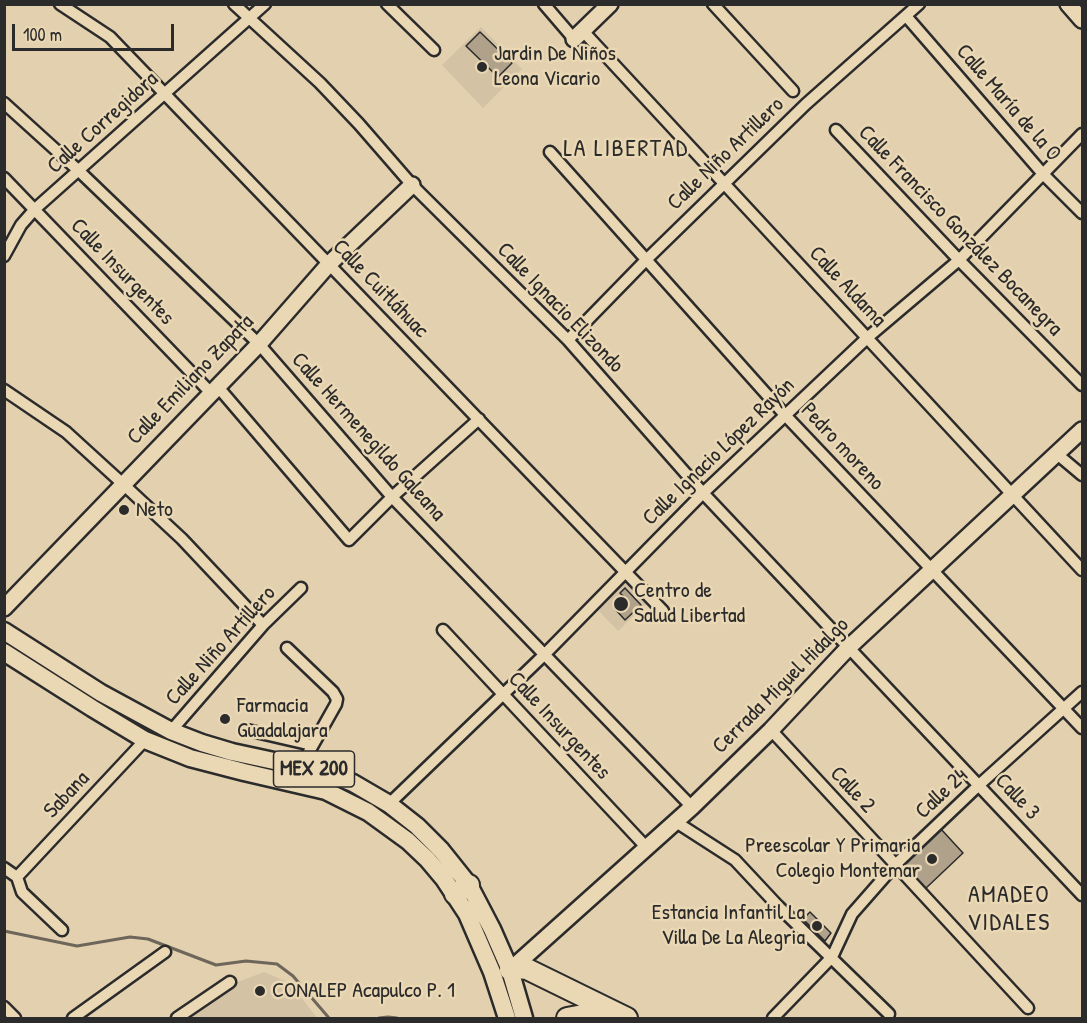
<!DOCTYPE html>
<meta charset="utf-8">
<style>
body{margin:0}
#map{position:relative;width:1087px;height:1023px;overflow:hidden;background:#e2d0af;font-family:"Patrick Hand",sans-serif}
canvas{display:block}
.frame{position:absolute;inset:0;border:6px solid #2b2b2b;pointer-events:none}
.scale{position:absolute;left:12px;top:24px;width:162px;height:27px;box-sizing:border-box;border:3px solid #2b2b2b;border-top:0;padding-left:8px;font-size:18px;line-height:21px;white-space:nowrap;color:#2b2b2b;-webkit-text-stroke:4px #ead7b4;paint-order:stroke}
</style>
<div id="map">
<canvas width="1087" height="1023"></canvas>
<div class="frame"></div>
<div class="scale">100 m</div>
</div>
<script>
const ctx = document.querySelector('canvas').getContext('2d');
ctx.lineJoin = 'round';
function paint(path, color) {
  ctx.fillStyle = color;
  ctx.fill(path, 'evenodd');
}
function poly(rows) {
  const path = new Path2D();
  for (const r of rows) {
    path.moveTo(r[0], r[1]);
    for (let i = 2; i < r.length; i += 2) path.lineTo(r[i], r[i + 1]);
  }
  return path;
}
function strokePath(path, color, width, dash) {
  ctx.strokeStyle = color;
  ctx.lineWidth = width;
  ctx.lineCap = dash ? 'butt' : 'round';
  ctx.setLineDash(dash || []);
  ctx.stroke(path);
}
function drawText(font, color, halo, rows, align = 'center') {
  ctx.font = font + ' "Patrick Hand",sans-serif';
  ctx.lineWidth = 5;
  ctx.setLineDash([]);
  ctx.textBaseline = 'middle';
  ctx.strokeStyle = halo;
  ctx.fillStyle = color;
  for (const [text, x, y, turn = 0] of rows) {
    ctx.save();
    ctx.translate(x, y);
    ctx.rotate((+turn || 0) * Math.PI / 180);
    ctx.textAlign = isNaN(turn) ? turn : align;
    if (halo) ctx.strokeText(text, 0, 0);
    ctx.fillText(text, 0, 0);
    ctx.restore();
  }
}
const built = poly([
 [481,27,522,69,483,108,442,65],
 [624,577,648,602,618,631,594,606],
 [264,972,285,981,304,1001,317,1018,185,1018,238,982]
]);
const stream = poly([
 [4,931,77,946,130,937,148,939,216,965,246,961,277,964,293,976,329,1018],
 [379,1018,388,1017,397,1018]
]);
const building = poly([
 [480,32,512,63,498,77,466,46,480,32],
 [625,588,641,605,625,620,615,609,626,599,620,593,625,588],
 [940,828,963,853,925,889,901,864,940,828],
 [810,912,831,933,825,941,803,919,810,912]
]);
const street = poly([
 [60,4,110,37,663,611],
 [234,4,320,83,359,124,412,185,568,340,703,493,1082,895],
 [387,4,434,50],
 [544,4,574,39],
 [713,4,793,91],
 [906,16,1043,174,1082,213],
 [582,30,1082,570],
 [4,103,79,171,259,344,392,497,692,807],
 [836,130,959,260,1082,385],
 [550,152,785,415,1082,728],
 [4,178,212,394],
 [4,256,21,225,35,209,265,4],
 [568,340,645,261,806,104,919,4],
 [218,387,349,540,392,497,479,419],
 [4,390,66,432,123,484,182,539,263,625],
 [1057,454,1082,475],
 [443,630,647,848],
 [287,648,333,692,337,699,336,704,301,766],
 [247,730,312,745],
 [771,730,1028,1008],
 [171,731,263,625,301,588],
 [389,804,544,655,703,493,867,338,959,260,1082,134],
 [676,822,735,860,778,906,889,1014],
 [4,868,17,877,22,892,62,930],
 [17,877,145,740],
 [4,1007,15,1018],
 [73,1018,165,952],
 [177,1018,230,982],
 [773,1018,832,957,852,914,895,865,979,785,1082,692]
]);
const secondary = poly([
 [1068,4,1082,20],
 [574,39,610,4],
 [4,608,259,344,329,264,412,185],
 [510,970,692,807,771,730,848,648,1082,430]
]);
const primary = poly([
 [4,631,101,693,171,731,202,743,232,752,325,772,353,783,389,804,417,826,441,850,469,885,492,929,510,970,524,1018],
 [4,652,92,708,145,740,190,758,244,772,326,791,368,812,408,841,428,860,444,879,467,914,492,972,507,1018]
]);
const highway = poly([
 [455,894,469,885],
 [510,970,518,968,527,969,627,1018],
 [567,1018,583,1015,592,1018]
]);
const markers = [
 [482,67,6,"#2b2b2b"],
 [124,510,6,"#2b2b2b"],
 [621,604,8,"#2b2b2b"],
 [225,719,6,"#2b2b2b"],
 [932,859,6,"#2b2b2b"],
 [817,926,6,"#2b2b2b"],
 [260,991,6,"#2b2b2b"]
];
const shields = [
 [314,769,81]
];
const shieldNames = [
 ["MEX 200",314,769]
];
const poiNames = [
 ["Jardin De Niños",494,54],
 ["Leona Vicario",494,79],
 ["Neto",136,510],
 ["Centro de",634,591],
 ["Salud Libertad",634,616],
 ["Farmacia",237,706],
 ["Guadalajara",237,731],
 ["Preescolar Y Primaria",920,846,"right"],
 ["Colegio Montemar",920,871,"right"],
 ["Estancia Infantil La",805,913,"right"],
 ["Villa De La Alegria",805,938,"right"],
 ["CONALEP Acapulco P. 1",272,991]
];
const streetNames = [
 ["Calle María de la O",1008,103,49],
 ["Calle Corregidora",103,123,-42],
 ["Calle Niño Artillero",726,154,-44],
 ["Calle Francisco González Bocanegra",960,231,46],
 ["Calle Insurgentes",122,272,46],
 ["Calle Aldama",847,287,47],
 ["Calle Cuitláhuac",380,289,46],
 ["Calle Ignacio Elizondo",560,308,46],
 ["Calle Emiliano Zapata",191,380,-46],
 ["Calle Hermenegildo Galeana",368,437,48],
 ["Pedro moreno",842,447,47],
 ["Calle Ignacio López Rayón",719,452,-44],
 ["Calle Niño Artillero",221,646,-48],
 ["Cerrada Miguel Hidalgo",781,686,-45],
 ["Calle Insurgentes",559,726,47],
 ["Calle 2",852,790,47],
 ["Calle 24",942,794,-43],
 ["Sabana",67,795,-47],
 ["Calle 3",1017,797,47]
];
const neighbourhoodNames = [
 ["LA LIBERTAD",626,150],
 ["AMADEO",1009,896],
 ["VIDALES",1009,924]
];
paint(built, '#d3c2a4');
strokePath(stream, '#6e665a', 3);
paint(building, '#b0a28a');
strokePath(building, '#2b2b2b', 1.5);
strokePath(street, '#2b2b2b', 15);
strokePath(secondary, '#2b2b2b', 20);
strokePath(primary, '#2b2b2b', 21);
strokePath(highway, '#2b2b2b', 24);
strokePath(street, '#ead7b4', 10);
strokePath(secondary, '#ead7b4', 15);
strokePath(primary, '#ead7b4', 16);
strokePath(highway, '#ead7b4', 20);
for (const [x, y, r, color] of markers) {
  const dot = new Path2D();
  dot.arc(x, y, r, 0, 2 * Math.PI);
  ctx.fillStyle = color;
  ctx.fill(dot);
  strokePath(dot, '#ead7b4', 2);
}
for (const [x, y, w] of shields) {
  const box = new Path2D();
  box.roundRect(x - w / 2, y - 18, w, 36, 4.5);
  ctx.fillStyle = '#ead7b4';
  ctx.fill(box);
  strokePath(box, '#2b2b2b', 1.5);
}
drawText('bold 21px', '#2b2b2b', null, shieldNames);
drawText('22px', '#2b2b2b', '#ead7b4', poiNames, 'left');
drawText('22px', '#2b2b2b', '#ead7b4', streetNames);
ctx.letterSpacing = '1.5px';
drawText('24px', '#2b2b2b', '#ead7b4', neighbourhoodNames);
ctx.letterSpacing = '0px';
</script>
